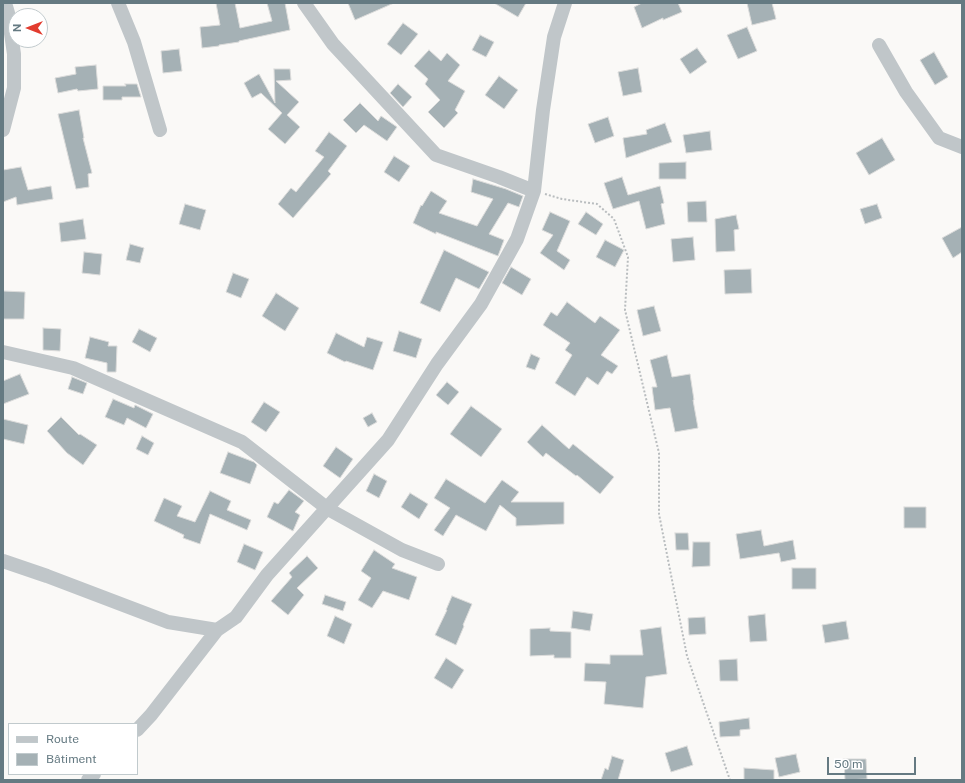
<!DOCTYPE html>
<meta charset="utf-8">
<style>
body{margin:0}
#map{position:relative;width:965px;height:783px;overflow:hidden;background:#faf9f7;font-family:"Public Sans",sans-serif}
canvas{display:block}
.frame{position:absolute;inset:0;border:4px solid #657a82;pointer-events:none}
.legend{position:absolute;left:8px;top:723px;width:130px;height:52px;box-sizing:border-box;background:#fff;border:1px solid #c1cacd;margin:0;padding:5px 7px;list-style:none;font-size:12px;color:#657a82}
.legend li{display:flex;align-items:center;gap:8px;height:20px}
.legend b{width:20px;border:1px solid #c1cacd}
.north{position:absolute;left:8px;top:8px;width:40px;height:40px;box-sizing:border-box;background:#fff;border:1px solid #c1cacd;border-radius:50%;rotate:270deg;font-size:11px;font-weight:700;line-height:16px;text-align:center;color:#657a82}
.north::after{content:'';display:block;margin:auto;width:14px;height:18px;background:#e23c2f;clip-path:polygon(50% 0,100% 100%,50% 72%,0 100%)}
.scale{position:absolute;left:827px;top:757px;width:89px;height:18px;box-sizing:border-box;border:2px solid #657a82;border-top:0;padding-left:5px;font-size:12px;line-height:14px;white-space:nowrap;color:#657a82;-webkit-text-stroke:3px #fff;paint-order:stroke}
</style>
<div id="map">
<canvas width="965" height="783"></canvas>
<div class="frame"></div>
<ul class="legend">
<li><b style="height:5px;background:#c0c6c9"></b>Route</li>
<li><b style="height:11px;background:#a5b1b5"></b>Bâtiment</li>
</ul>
<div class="north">N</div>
<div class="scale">50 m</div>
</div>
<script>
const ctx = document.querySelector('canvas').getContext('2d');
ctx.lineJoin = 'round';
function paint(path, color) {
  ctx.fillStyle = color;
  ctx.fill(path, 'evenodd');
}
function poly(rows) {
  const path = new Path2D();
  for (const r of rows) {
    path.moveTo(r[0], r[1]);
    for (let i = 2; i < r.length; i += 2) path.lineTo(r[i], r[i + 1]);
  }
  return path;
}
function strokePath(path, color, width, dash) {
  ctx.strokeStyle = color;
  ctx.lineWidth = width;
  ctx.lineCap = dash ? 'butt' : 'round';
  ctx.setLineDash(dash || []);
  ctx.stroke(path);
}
const building = poly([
 [216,3,235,3,240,28,272,21,267,3,285,3,290,30,239,41,239,42,219,45,219,46,202,48,200,27,220,25,216,3],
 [348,3,394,3,355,20,348,3],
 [494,3,526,3,518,17,494,3],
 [642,3,678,3,682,12,663,20,663,18,642,28,634,7,642,3],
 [747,3,772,3,776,19,752,25,747,3],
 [403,23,418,34,401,55,387,44,403,23],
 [747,27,757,51,738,59,727,35,747,27],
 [480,35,494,42,486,57,472,50,480,35],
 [697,48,707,62,690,74,680,59,697,48],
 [179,49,182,71,163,73,161,51,179,49],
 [429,50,441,61,447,53,460,65,448,81,465,91,455,110,458,113,444,128,428,112,440,100,425,84,428,79,414,66,429,50],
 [934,52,948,77,935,85,920,60,934,52],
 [96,65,98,89,78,91,77,89,58,93,55,78,76,74,75,67,96,65],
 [638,68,642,92,623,96,618,72,638,68],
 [274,69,290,69,291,80,276,81,299,102,287,115,300,127,285,144,268,129,282,113,261,93,252,98,244,83,259,74,275,103,274,69],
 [499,76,518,90,504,109,485,95,499,76],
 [125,84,137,84,141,97,122,97,122,100,103,100,103,86,126,86,125,84],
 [398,84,412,97,403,107,390,93,398,84],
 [360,103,378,121,381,116,397,127,387,141,364,125,356,133,343,120,360,103],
 [79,110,84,138,83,138,92,173,88,174,89,187,76,189,58,114,79,110],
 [608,117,614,136,595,143,588,124,608,117],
 [665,123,672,142,626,158,623,138,647,134,646,130,665,123],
 [710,131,712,150,686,153,683,135,710,131],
 [329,132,347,146,328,171,331,174,293,218,278,204,291,188,296,192,324,157,315,151,329,132],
 [882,138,895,160,869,175,856,153,882,138],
 [394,156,410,166,399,182,384,172,394,156],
 [686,162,686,179,659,179,659,163,686,162],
 [21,167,28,190,51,186,53,199,17,205,16,197,3,202,3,170,21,167],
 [622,177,628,195,660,186,664,203,661,204,665,224,646,229,639,201,613,209,604,183,622,177],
 [473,179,506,189,523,196,519,207,508,203,489,234,504,240,498,256,436,232,436,234,413,223,421,205,422,206,431,191,447,201,439,213,477,226,493,199,471,192,473,179],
 [706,201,707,222,688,222,687,202,706,201],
 [185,204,206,210,200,230,179,224,185,204],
 [877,204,882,218,865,224,860,209,877,204],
 [550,212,570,221,557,251,570,260,564,270,540,253,553,235,542,230,550,212],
 [586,212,603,224,596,235,578,224,586,212],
 [736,215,739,229,734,230,735,251,716,252,715,219,736,215],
 [83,219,86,239,61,242,59,223,83,219],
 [962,227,962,252,953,258,942,238,962,227],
 [693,237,695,260,673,262,671,239,693,237],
 [605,240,624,250,615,267,596,257,605,240],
 [130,244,144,248,140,263,126,260,130,244],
 [444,250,489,272,479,289,456,278,440,312,420,303,444,250],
 [84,252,102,254,100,275,82,273,84,252],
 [511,267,531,279,522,295,502,283,511,267],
 [751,269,752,293,725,294,724,270,751,269],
 [233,273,249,279,241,298,226,292,233,273],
 [3,291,25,292,24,319,3,319,3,291],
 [276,293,299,308,285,331,262,316,276,293],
 [567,302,595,323,600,316,620,330,601,355,618,366,612,374,607,371,598,385,587,377,575,396,555,383,572,355,565,350,570,343,543,325,551,312,557,316,567,302],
 [654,306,661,331,643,336,637,310,654,306],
 [43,328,61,329,60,351,43,350,43,328],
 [139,329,157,338,150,352,132,342,139,329],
 [399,331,422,339,416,358,393,351,399,331],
 [336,333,364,347,367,337,383,342,373,370,346,361,345,362,327,353,336,333],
 [90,337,109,342,108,346,117,346,116,372,107,372,107,363,85,358,90,337],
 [531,354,540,358,535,370,526,367,531,354],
 [667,355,672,377,690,374,694,400,693,400,698,428,675,432,670,408,655,410,652,387,657,387,650,360,667,355],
 [20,374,29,394,3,404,3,381,20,374],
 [72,377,87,383,83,394,68,389,72,377],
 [447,382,459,392,448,405,436,395,447,382],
 [113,399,134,408,135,405,153,414,146,428,127,418,124,425,105,417,113,399],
 [264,402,280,412,266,432,251,422,264,402],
 [471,406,502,429,481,457,450,434,471,406],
 [372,413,377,422,368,427,363,418,372,413],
 [61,417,79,435,80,434,97,445,83,465,67,453,47,431,61,417],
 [3,419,28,425,24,444,3,439,3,419],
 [542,425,569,449,573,444,614,477,600,494,577,475,576,476,546,453,543,457,527,442,542,425],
 [142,436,154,443,148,455,136,449,142,436],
 [336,447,353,459,340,478,323,466,336,447],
 [228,452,254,462,257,465,250,484,220,473,228,452],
 [374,474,387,481,379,498,366,491,374,474],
 [446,479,485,503,502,480,519,492,511,502,564,502,564,524,516,526,516,518,500,505,486,531,456,515,443,536,434,530,450,508,434,498,446,479],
 [289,490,304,501,295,512,300,515,293,531,267,517,274,502,278,504,289,490],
 [210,491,231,501,227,510,251,520,247,530,210,514,200,544,183,538,184,535,154,521,164,498,182,506,177,516,195,522,210,491],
 [410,493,428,504,419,519,401,507,410,493],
 [904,507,926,507,926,528,904,528,904,507],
 [761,530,764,546,793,540,796,559,781,562,779,553,740,559,736,534,761,530],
 [675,533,688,533,689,550,676,550,675,533],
 [693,542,710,542,710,566,692,567,693,542],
 [244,544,263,552,255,570,237,562,244,544],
 [374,550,395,564,392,568,417,577,409,600,383,591,372,608,358,600,371,578,361,571,374,550],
 [307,556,318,568,297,588,304,595,288,615,271,601,292,577,289,573,307,556],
 [792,568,816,568,816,589,792,589,792,568],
 [325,595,346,602,343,611,322,604,325,595],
 [452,596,472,604,463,625,464,626,456,645,435,635,447,610,446,610,452,596],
 [573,611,593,614,590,631,571,628,573,611],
 [765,614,767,641,750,642,748,616,765,614],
 [335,616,352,624,344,644,327,636,335,616],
 [705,617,706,634,689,635,688,618,705,617],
 [846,621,849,639,825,643,822,625,846,621],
 [661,627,667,674,646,677,643,708,604,704,606,682,584,681,585,663,610,664,610,655,643,655,640,630,661,627],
 [550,628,550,631,571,632,571,658,554,658,554,655,530,656,530,629,550,628],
 [446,658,464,670,452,689,434,678,446,658],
 [737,659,738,681,720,681,719,660,737,659],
 [749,718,750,729,740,730,740,736,720,737,719,722,749,718],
 [687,746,693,765,671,772,665,753,687,746],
 [796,754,800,772,779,777,775,758,796,754],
 [612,756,624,760,618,780,601,780,605,768,608,770,612,756],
 [844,759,866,759,867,779,845,780,844,759],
 [744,768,774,770,774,780,744,780,744,768]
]);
const path = poly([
 [545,194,562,199,597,204,614,219,628,257,625,310,659,453,659,514,687,656,730,780]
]);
const minor = poly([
 [118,3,134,42,160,130],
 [304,3,333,44,436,155,499,177,534,191],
 [879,45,906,92,939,138,962,147],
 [3,130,14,88,14,54,8,13,5,3],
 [3,352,73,368,242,442,328,509,402,550,438,564],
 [3,561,47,576,168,622,217,630,236,617,267,575,388,440,437,364,481,304,517,239,534,191,543,110,554,37,565,3],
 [137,730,151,715,217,630],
 [88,780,94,774]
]);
paint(building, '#a5b1b5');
strokePath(building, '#dbdbda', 1);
strokePath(path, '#b9bdbf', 2, [2, 2]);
strokePath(minor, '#c0c6c9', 14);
</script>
